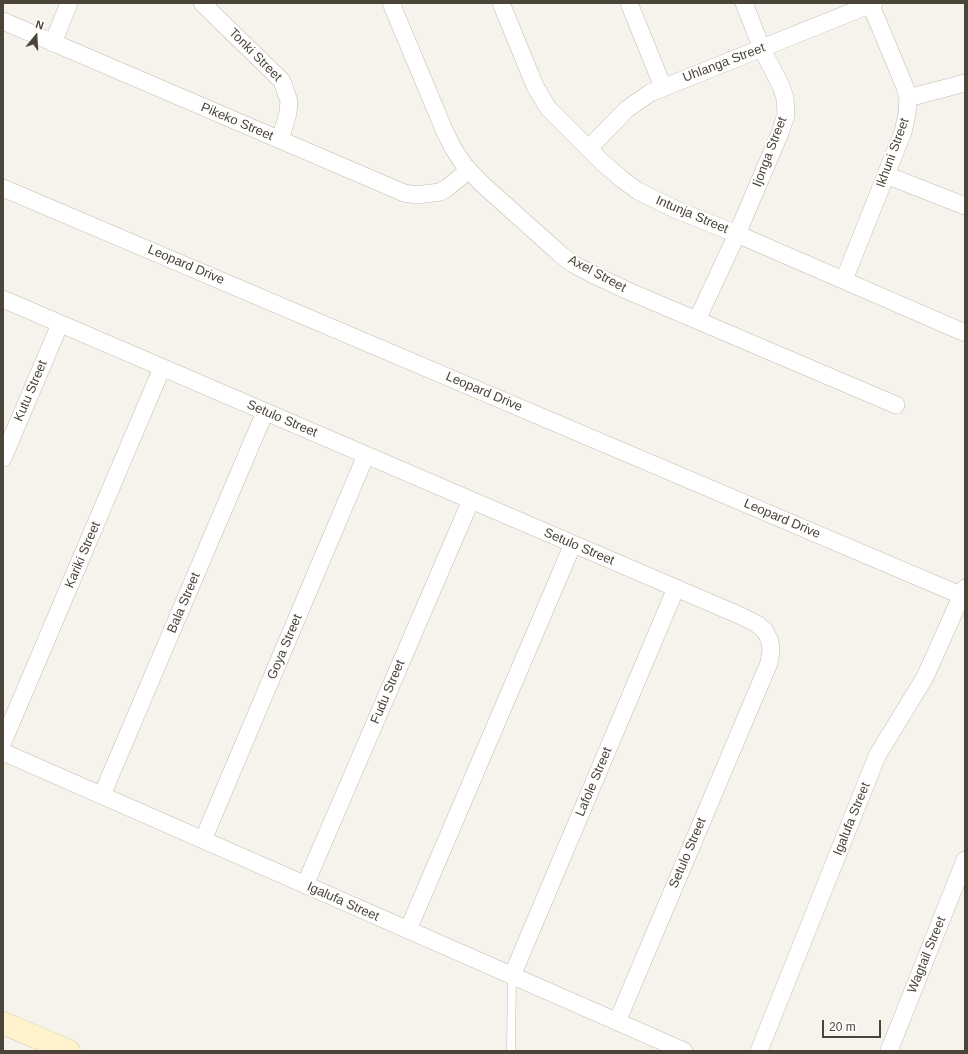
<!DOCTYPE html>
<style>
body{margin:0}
#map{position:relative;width:968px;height:1054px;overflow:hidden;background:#f6f3ec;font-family:Arial,sans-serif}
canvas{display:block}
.frame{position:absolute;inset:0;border:4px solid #4b4439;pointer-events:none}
.north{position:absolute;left:16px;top:16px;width:40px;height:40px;-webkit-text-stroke:3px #fff;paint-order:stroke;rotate:18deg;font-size:11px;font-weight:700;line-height:16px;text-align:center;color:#4b4439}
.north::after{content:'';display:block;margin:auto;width:14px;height:18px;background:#4b4439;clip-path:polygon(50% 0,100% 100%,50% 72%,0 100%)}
.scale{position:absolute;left:822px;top:1020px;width:59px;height:18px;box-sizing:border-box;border:2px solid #4b4439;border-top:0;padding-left:5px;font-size:12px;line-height:14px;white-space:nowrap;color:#4b4439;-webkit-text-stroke:3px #fff;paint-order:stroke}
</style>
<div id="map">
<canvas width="968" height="1054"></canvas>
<div class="frame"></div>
<div class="north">N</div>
<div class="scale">20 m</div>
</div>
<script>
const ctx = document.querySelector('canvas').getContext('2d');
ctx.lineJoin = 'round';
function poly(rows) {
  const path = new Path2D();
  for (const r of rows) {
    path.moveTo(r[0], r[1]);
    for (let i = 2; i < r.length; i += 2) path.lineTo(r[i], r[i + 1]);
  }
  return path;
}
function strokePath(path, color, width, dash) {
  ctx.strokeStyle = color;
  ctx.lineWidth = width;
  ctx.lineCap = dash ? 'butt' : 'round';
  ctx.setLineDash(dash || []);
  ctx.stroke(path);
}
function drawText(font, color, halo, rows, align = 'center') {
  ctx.font = font + ' Arial,sans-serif';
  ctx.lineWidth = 4;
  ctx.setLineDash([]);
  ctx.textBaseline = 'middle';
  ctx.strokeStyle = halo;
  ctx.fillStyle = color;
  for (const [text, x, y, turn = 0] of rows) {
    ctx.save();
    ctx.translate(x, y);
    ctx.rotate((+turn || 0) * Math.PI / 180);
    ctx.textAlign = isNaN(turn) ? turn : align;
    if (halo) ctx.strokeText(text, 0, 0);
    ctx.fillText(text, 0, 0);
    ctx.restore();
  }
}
const lane = poly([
 [511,1051,512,976]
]);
const street = poly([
 [202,3,282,81,289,101,288,113,280,140],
 [391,3,445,132,453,148,464,165,481,183,559,253,573,264,594,275,626,290,896,405],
 [501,3,535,86,548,108,603,163,623,180,638,191,677,210,737,234,965,333],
 [629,3,663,87],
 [3,21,404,193,416,195,440,192,447,188,469,170],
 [53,43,69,3],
 [908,98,965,83],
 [589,148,627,109,650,93,874,3],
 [886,175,965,206],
 [3,188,965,597],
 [844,280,903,132,907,114,908,98,905,87,870,3],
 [3,299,741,616,757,624,765,631,770,641,771,651,769,663,617,1022],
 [697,320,737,234,780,133,786,115,785,98,781,86,762,49,744,3],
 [3,458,60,324],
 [3,742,162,368],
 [3,752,684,1051],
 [102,795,265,412],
 [203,840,366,455],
 [305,885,471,500],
 [408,930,573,544],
 [512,976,676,588],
 [759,1051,877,756,925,677,965,588],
 [889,1051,965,860]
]);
const secondary = poly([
 [3,1023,69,1051]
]);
const streetNames = [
 ["Tonki Street",255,55,45],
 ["Uhlanga Street",724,63,-21],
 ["Pikeko Street",237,122,23],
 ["Ijonga Street",770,152,-69],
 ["Ikhuni Street",893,153,-70],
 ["Intunja Street",692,215,23],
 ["Leopard Drive",186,265,23],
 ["Axel Street",597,274,28],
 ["Kutu Street",31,391,-67],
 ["Leopard Drive",484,392,23],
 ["Setulo Street",282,419,23],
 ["Leopard Drive",782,519,23],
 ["Setulo Street",579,547,23],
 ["Kariki Street",83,555,-67],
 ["Bala Street",184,603,-67],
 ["Goya Street",285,647,-67],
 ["Fudu Street",388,692,-67],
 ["Lafole Street",594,782,-67],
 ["Igalufa Street",852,819,-68],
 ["Setulo Street",688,853,-67],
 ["Igalufa Street",343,902,24],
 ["Wagtail Street",927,955,-68]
];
strokePath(lane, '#c2bbae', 9);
strokePath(street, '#c2bbae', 18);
strokePath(secondary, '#d6c79b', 23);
strokePath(lane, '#fff', 8);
strokePath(street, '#fff', 17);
strokePath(secondary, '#fff3cd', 22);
drawText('13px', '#4b4439', '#fff', streetNames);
</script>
